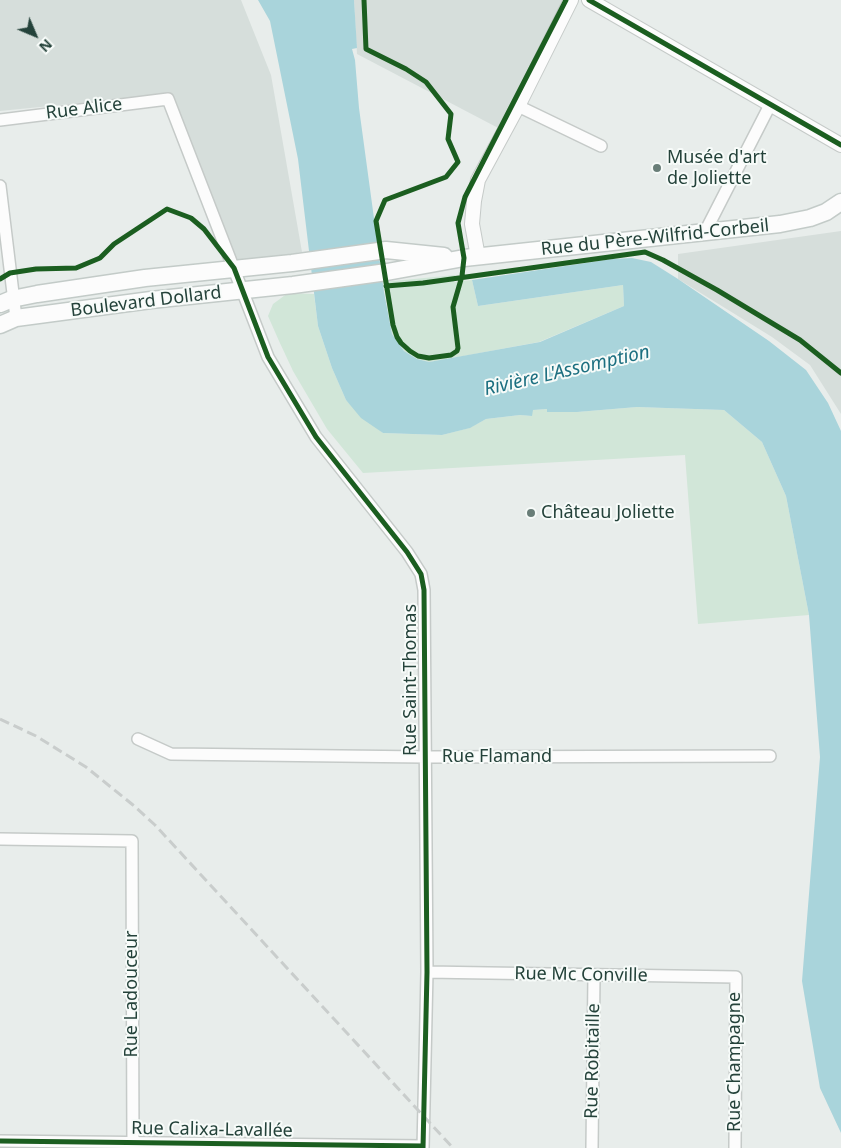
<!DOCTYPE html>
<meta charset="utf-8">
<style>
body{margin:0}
#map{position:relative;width:841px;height:1148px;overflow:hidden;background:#e8edeb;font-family:"Noto Sans",sans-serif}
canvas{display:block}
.north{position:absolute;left:10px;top:10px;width:50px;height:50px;-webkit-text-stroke:4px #f7fbf9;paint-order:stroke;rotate:135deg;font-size:14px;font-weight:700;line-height:20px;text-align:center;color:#24423a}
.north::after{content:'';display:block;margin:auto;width:18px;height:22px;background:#24423a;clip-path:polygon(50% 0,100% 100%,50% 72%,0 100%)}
</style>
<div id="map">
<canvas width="841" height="1148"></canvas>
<div class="north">N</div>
</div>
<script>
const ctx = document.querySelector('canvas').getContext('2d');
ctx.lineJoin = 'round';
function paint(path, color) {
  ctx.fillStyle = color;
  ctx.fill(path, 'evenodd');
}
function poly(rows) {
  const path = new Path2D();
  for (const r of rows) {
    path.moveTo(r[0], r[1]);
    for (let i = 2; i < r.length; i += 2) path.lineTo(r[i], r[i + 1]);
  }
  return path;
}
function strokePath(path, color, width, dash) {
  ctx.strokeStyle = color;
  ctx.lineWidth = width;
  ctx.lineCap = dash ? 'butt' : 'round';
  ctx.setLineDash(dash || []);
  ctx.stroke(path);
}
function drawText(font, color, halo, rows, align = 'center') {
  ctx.font = font + ' "Noto Sans",sans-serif';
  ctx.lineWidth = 4;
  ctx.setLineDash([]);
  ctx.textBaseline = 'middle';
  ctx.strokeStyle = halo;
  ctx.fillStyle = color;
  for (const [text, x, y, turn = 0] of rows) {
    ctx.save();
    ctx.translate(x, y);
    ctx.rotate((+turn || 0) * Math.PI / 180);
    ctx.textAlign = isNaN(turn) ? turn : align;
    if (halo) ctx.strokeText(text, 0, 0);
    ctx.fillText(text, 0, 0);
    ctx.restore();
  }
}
const built = poly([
 [0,0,241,0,271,75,302,252,235,265,170,94,0,111],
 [354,0,571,0,504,131,357,54],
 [841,231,841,414,810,365,772,337,678,279,678,254]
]);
const green = poly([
 [455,275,454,282,472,280,478,306,623,285,624,306,539,342,442,360,429,362,417,359,404,351,392,334,383,282],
 [288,293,314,294,318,326,332,368,346,400,383,433,442,435,469,428,486,419,520,415,532,416,532,410,547,409,548,412,577,412,637,407,724,410,762,442,786,496,809,615,698,624,685,455,363,473,327,429,293,371,279,341,268,316,273,304]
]);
const water = poly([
 [258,0,354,0,357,48,352,49,355,60,359,108,384,292,392,334,404,351,417,359,429,362,540,342,624,306,623,285,478,306,472,280,612,259,632,258,651,262,678,279,769,341,806,370,828,403,841,431,841,1133,820,1088,802,981,820,757,809,615,786,496,762,442,724,410,637,407,577,412,547,412,547,409,533,410,532,416,520,415,486,419,470,428,442,435,383,433,361,418,346,400,332,368,318,326,298,159,270,21]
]);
const minor = poly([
 [518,106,601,146],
 [0,120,168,99,268,357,316,437,407,552,421,574,424,590,427,972,423,1148],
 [0,186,16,318],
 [705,232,770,105],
 [138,739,171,754,425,757,770,756],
 [0,839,132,841,133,1148],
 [427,972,736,977,735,1148],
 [0,1141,423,1146],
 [592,1148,594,975]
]);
const tertiary = poly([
 [589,0,841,145],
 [478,257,472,224,474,201,478,180,518,106,571,0]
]);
const secondary = poly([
 [0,304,12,299,37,294,145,278,292,263,386,250,444,256],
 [0,325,16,318,151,300,293,285,387,272,464,258,780,224,810,218,826,212,841,202]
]);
const rail = poly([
 [0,719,36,736,86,767,133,805,155,825,453,1148]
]);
const cycleway = poly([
 [364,0,366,49,406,69,426,82,451,114,448,139,458,162,446,177,385,200,376,221,393,325,397,337,401,343,410,351,418,356,429,358,451,355,457,351,458,348,453,307,462,276,464,258,458,223,465,197,566,0],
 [589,0,841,145],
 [0,279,10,273,36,269,76,268,100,258,114,244,167,209,191,218,204,229,234,268,268,357,316,437,407,552,421,574,424,590,427,972,423,1148],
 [386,286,423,283,645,252,663,260,717,290,800,340,841,373],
 [0,1141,423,1146]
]);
const markers = [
 [657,168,5,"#697e78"],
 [531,513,5,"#697e78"]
];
const streetNames = [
 ["Rue Alice",84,109,-7],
 ["Rue du Père-Wilfrid-Corbeil",655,238,-6],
 ["Boulevard Dollard",146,302,-7],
 ["Rue Saint-Thomas",411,680,-90],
 ["Rue Flamand",497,757],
 ["Rue Mc Conville",581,975,1],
 ["Rue Ladouceur",132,994,-90],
 ["Rue Robitaille",593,1061,-89],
 ["Rue Champagne",735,1062,-90],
 ["Rue Calixa-Lavallée",212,1130,1]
];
const poiNames = [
 ["Musée d'art",667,158],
 ["de Joliette",667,179],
 ["Château Joliette",541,513]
];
const waterNames = [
 ["Rivière L'Assomption",567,371,-13]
];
paint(built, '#d6dedb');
paint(green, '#d1e6d8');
paint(water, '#a9d4db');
strokePath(minor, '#c5cac8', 14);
strokePath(tertiary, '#c5cac8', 16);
strokePath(secondary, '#c3cbc8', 19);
strokePath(minor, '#fcfcfc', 11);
strokePath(tertiary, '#fcfcfc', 14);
strokePath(secondary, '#fcfcfc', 16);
strokePath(rail, '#c9cdcc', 3, [10, 5]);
strokePath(cycleway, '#1b5e20', 5);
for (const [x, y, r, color] of markers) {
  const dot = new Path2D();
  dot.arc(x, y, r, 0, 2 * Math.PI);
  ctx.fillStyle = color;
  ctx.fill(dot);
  strokePath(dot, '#f7fbf9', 2);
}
drawText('18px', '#24423a', '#f7fbf9', streetNames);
drawText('18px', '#24423a', '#f7fbf9', poiNames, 'left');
drawText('italic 19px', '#1c6f80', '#f7fbf9', waterNames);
</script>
